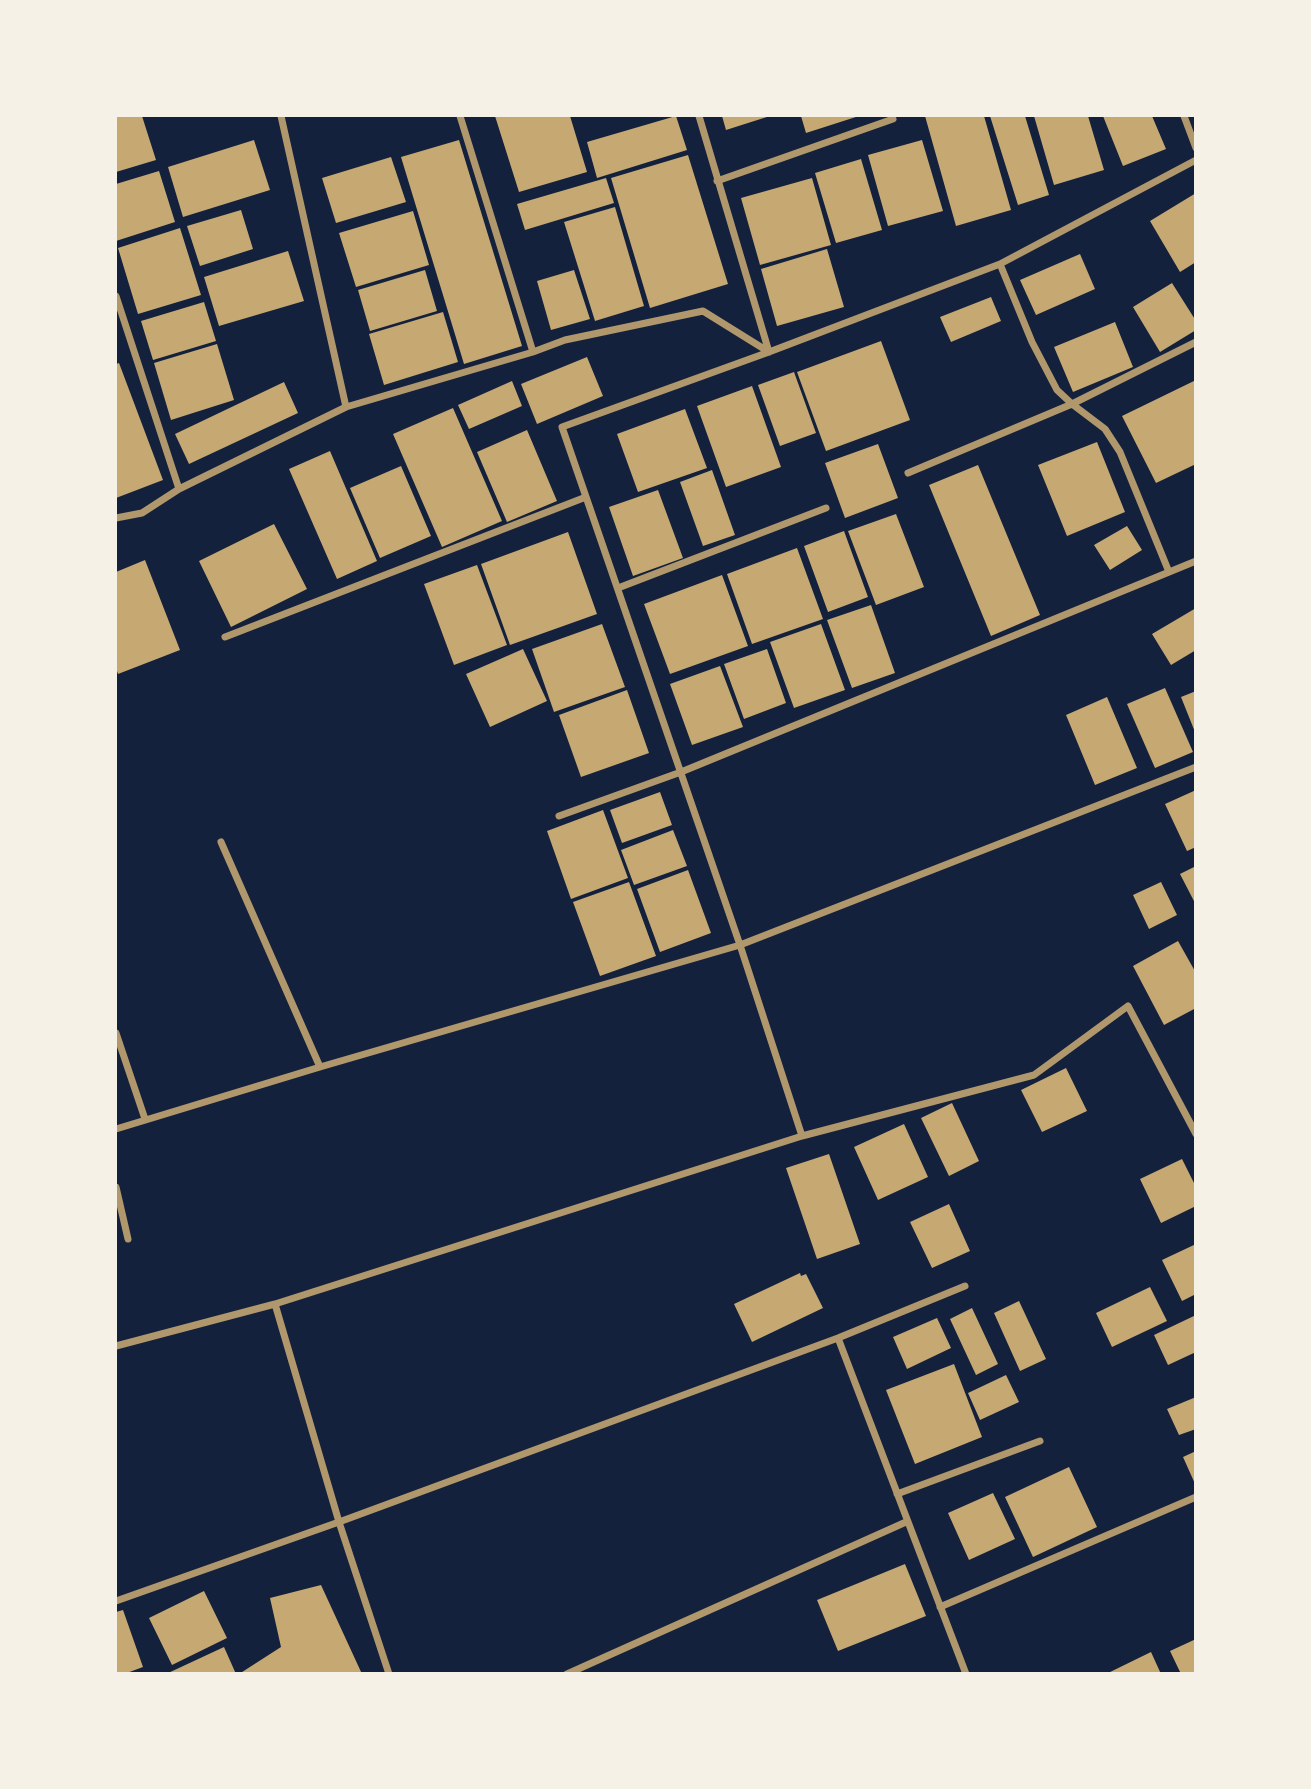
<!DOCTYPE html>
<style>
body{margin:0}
#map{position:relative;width:1311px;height:1789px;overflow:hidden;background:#14213d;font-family:"Source Serif 4",serif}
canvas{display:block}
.frame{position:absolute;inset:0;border:117px solid #f6f1e7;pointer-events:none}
</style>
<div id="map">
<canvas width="1311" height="1789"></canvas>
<div class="frame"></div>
</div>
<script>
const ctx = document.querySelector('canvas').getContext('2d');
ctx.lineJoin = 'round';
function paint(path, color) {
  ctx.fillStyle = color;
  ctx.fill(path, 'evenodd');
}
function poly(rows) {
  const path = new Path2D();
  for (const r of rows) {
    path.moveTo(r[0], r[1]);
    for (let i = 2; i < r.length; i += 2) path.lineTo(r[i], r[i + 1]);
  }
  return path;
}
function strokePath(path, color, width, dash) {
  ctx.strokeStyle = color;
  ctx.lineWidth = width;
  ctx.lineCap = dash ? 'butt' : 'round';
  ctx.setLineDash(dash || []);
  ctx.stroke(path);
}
const building = poly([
 [116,116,142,116,156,160,116,172],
 [495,116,570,116,587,172,519,192],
 [676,116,687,150,597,178,587,142],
 [722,116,770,116,726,130],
 [801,116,859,116,806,133],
 [925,116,984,116,1011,210,956,226],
 [990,116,1025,116,1049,195,1018,205],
 [1034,116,1088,116,1104,170,1054,185],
 [1103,116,1152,116,1166,149,1123,166],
 [254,140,270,190,183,217,168,167],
 [459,140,522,346,464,364,401,157],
 [922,140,943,211,888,226,868,155],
 [688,155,728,284,650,308,611,178],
 [391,157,406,202,336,223,322,178],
 [861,159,882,230,836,243,815,173],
 [159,171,175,222,116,241,116,184],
 [606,178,614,203,525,230,517,204],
 [812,178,831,245,760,265,741,198],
 [1196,193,1196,262,1180,272,1150,221],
 [615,207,644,306,595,321,564,222],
 [241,210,253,249,200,266,187,226],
 [413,211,429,265,356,287,339,233],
 [180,228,201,295,138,314,118,248],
 [827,249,844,307,777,326,761,269],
 [288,251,304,301,219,326,204,277],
 [1080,254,1095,289,1036,315,1020,280],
 [425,270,437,311,370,331,358,290],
 [574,270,590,319,551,330,537,281],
 [1172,283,1196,321,1196,330,1160,352,1133,307],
 [991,297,1001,321,951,342,940,317],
 [204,302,216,341,153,360,141,321],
 [443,312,458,362,384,385,369,334],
 [1115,322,1133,367,1073,392,1054,347],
 [881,341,910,420,826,451,797,372],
 [217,344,234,400,171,420,154,363],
 [587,357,603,396,537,424,521,384],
 [119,363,163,480,116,498,116,364],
 [794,372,816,433,780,446,758,385],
 [1196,380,1196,464,1156,483,1122,416],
 [512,381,522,406,469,429,458,405],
 [284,382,298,413,189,464,175,434],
 [752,386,781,467,726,487,697,406],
 [453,408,502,521,442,547,393,434],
 [685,409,707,468,638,492,617,434],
 [527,430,557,501,507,522,477,452],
 [1097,442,1125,512,1067,536,1038,465],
 [878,444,898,498,845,518,825,463],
 [330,451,377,561,337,579,289,469],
 [978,465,1040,615,991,636,929,485],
 [401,466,431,536,380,558,350,488],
 [712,470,735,535,703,546,680,482],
 [658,490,683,558,633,576,609,507],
 [896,514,924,587,876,605,848,531],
 [274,524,307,589,231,627,199,561],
 [1127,526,1142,550,1110,570,1094,545],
 [844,531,868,597,828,612,804,546],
 [568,532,597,614,510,645,481,564],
 [797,548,823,619,752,644,727,574],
 [145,560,180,650,118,674,116,668,116,572],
 [477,565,507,645,454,665,424,584],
 [722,575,748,646,670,674,644,604],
 [871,605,895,673,852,688,827,620],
 [1196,608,1196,650,1171,665,1152,634],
 [602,624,625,687,554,712,532,649],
 [821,624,845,690,794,708,770,642],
 [523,649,547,701,490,727,466,674],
 [767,649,786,703,744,719,724,664],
 [720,666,743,727,692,745,670,684],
 [1165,688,1193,752,1155,768,1127,704],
 [627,690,649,753,581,777,559,715],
 [1196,691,1196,732,1195,732,1181,697],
 [1107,697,1137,768,1095,785,1066,715],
 [1196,790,1196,847,1187,851,1165,804],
 [660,792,672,825,622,843,610,810],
 [603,810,628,878,571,899,547,831],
 [673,830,687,866,634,885,621,850],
 [1196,866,1196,905,1180,874],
 [688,870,711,933,660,952,637,889],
 [629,882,656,956,600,976,573,902],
 [1161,882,1177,915,1149,929,1133,895],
 [1178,941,1196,973,1196,1008,1164,1025,1133,966],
 [1066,1068,1087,1111,1042,1132,1021,1090],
 [952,1103,979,1161,949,1176,921,1118],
 [904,1124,928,1177,878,1200,854,1147],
 [829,1154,860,1244,817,1259,786,1168],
 [1182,1159,1196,1187,1196,1206,1161,1223,1140,1179],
 [949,1204,970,1251,932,1268,910,1222],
 [1196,1244,1196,1294,1182,1301,1162,1260],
 [800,1273,801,1276,806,1274,823,1308,752,1342,734,1304],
 [1150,1287,1167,1321,1112,1347,1096,1313],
 [1019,1301,1046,1359,1020,1371,994,1313],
 [972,1308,998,1364,976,1375,950,1319],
 [1196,1315,1196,1352,1168,1365,1154,1335],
 [937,1318,951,1348,907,1369,893,1337],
 [954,1364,982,1437,915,1464,886,1390],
 [1006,1375,1019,1402,980,1420,968,1393],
 [1196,1397,1196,1429,1179,1435,1167,1409],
 [1196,1451,1196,1486,1183,1457],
 [1069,1467,1097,1527,1033,1557,1005,1497],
 [993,1493,1015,1539,969,1560,948,1513],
 [905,1564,926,1616,838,1651,817,1600],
 [321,1585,362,1674,239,1674,281,1647,270,1598],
 [204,1591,227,1638,172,1665,149,1618],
 [123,1610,143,1667,124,1674,116,1674,116,1612],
 [1196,1639,1196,1674,1181,1674,1170,1651],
 [224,1647,236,1674,166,1674],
 [1151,1652,1161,1674,1106,1674]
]);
const minor = poly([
 [281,116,346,407],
 [460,116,533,352],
 [699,116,769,352],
 [1184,116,1196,148],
 [717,181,893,119],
 [1000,264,1032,342,1057,390,1072,404,1105,429,1120,452,1169,572],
 [116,296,179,489],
 [908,473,1072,404,1196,342],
 [116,518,142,513,179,489,346,407,533,352,565,340,703,311,769,352],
 [618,588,826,508],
 [225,637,586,497],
 [559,816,681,772,1196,561],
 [221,842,320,1067],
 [116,1033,145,1119],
 [116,1129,320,1067,740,945,1196,767],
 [802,1136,740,945,562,427,769,352,1000,264,1196,160],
 [116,1187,128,1239],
 [275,1304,339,1522,389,1674],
 [838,1338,966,1674],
 [116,1346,275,1304,802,1136,1034,1075,1128,1006,1196,1134],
 [897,1494,1040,1441],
 [116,1601,339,1522,838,1338,965,1286],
 [940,1607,1196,1497],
 [567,1674,906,1522]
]);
paint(building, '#c6a872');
strokePath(minor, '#b1986c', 7);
</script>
